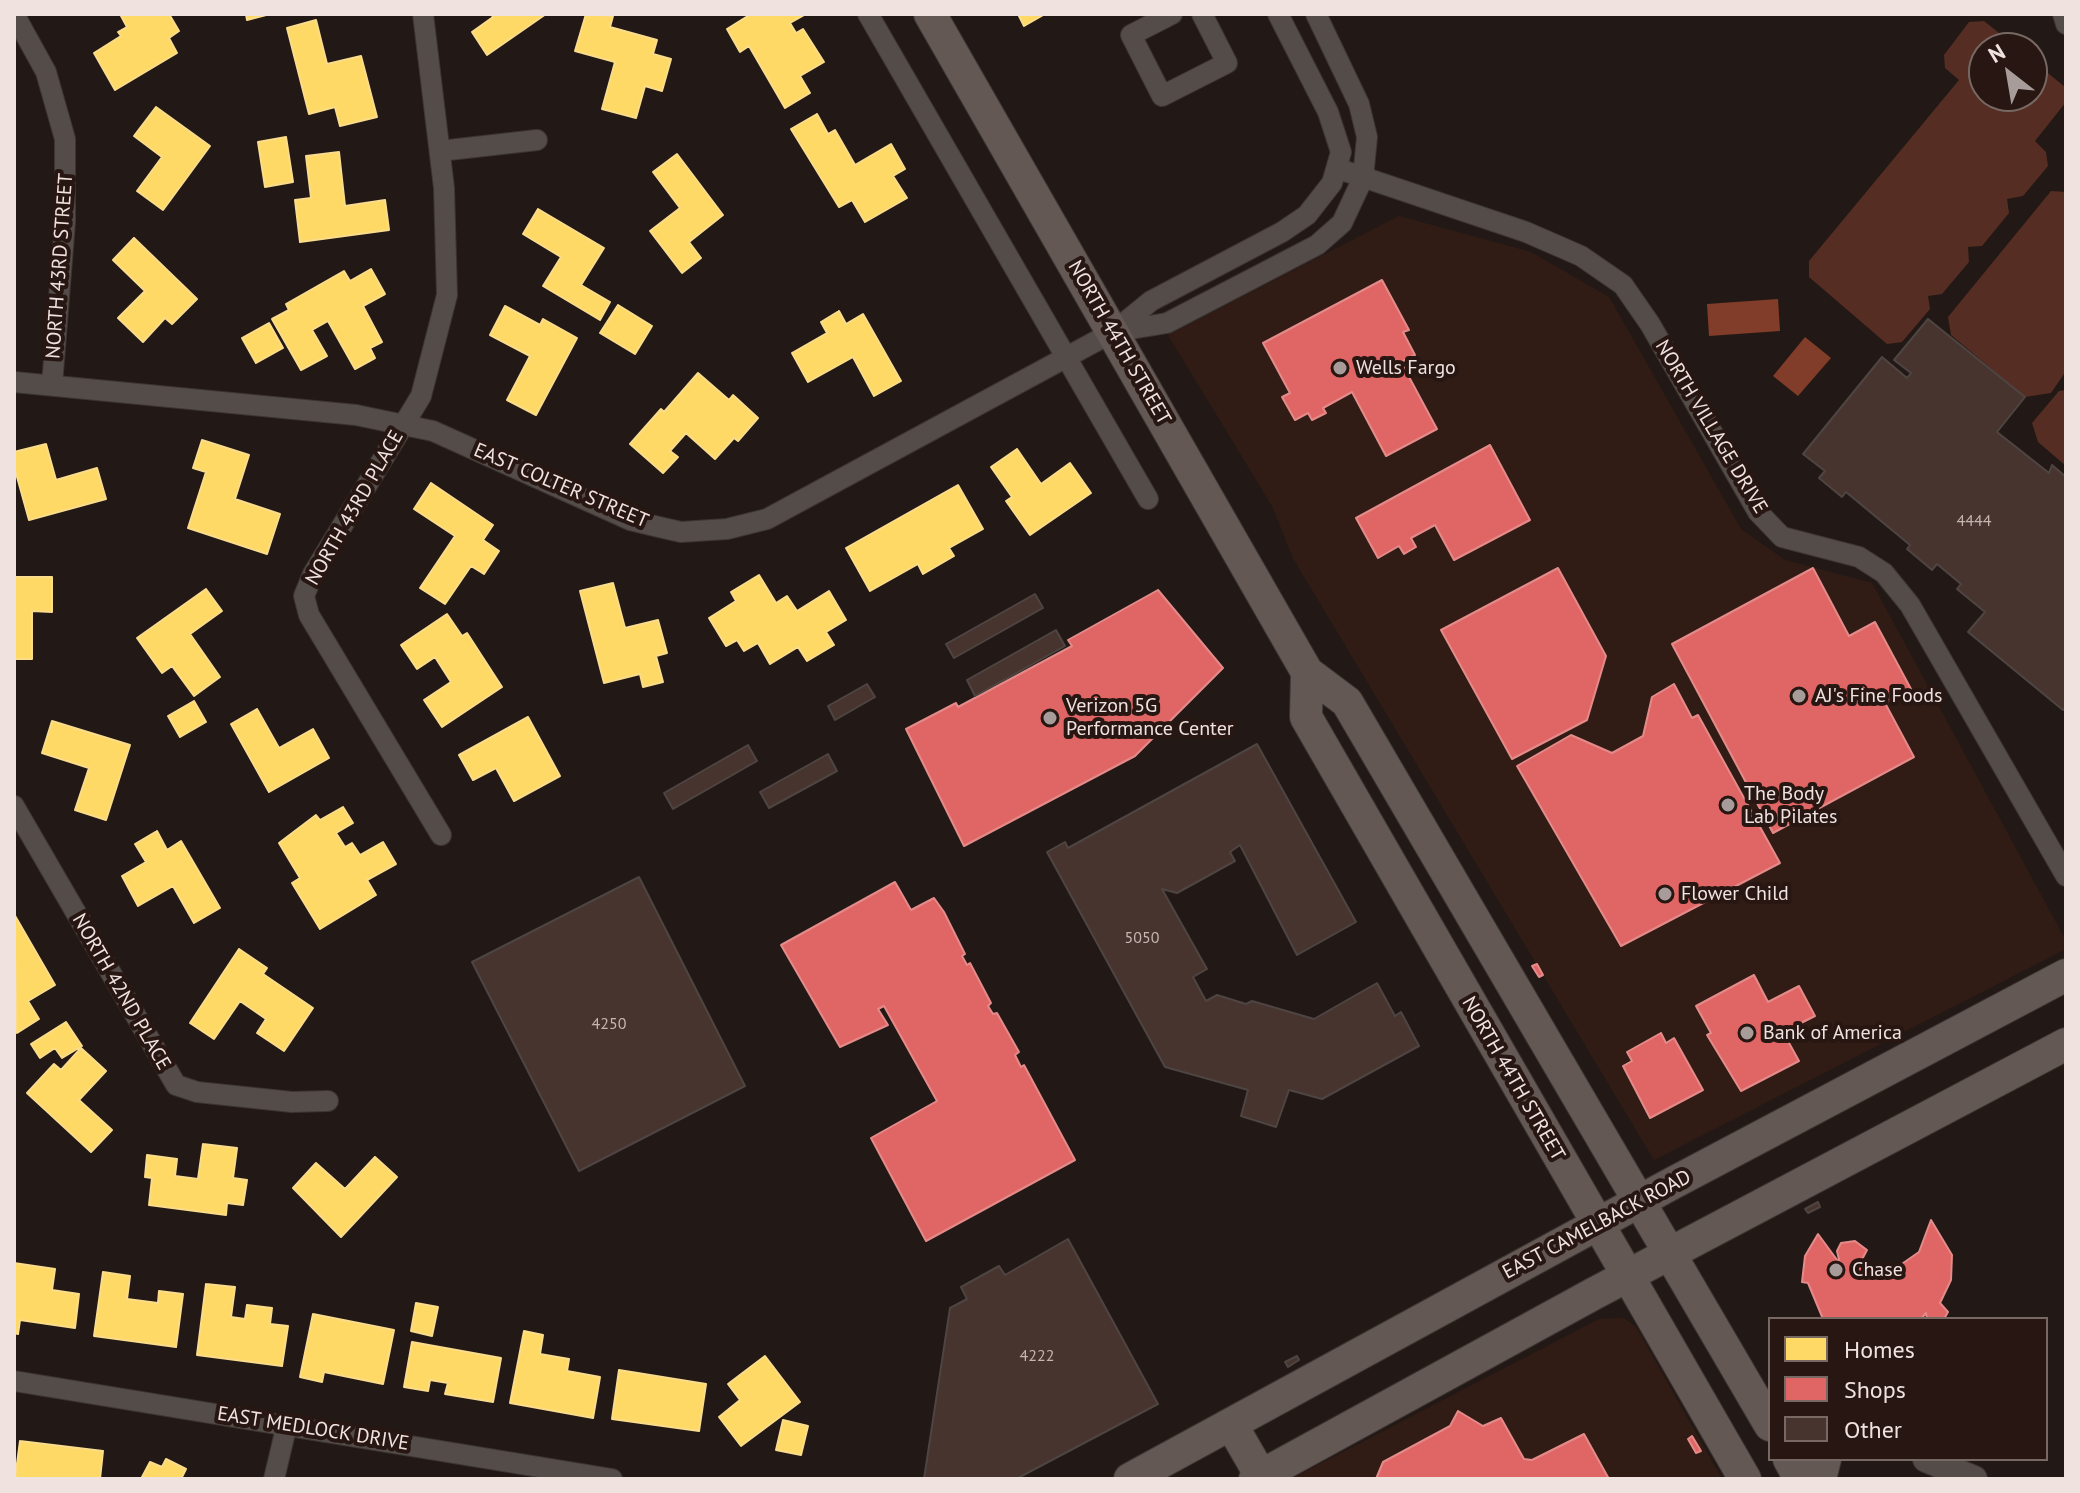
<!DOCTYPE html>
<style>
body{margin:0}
#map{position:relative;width:2080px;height:1493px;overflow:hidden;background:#221916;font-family:"PT Sans",sans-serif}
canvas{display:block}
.frame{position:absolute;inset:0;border:16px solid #efe2df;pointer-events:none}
.legend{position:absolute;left:1768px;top:1317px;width:280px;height:144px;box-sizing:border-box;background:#271611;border:2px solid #776863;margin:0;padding:10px 14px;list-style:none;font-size:24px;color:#efe2df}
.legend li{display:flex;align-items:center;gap:16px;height:40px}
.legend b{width:40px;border:2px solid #776863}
.north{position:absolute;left:1968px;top:32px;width:80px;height:80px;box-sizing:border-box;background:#271611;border:2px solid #776863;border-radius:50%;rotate:329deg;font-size:22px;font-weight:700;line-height:32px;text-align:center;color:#efe2df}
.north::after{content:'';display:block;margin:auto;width:28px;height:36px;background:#a79c99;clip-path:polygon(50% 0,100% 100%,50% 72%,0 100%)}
</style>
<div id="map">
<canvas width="2080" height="1493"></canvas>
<div class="frame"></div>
<ul class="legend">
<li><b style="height:22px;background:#ffd966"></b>Homes</li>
<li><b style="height:22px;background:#e06666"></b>Shops</li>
<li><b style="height:22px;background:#47342f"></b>Other</li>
</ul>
<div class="north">N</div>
</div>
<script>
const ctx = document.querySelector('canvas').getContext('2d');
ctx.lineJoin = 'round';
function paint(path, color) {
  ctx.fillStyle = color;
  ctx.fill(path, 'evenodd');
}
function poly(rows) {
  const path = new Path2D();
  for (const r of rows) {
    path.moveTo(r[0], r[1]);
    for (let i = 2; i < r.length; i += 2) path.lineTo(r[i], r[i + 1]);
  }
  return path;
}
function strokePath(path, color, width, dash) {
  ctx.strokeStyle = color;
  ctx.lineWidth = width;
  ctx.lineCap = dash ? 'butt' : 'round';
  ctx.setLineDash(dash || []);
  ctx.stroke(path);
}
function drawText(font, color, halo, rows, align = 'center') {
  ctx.font = font + ' "PT Sans",sans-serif';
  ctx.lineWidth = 8;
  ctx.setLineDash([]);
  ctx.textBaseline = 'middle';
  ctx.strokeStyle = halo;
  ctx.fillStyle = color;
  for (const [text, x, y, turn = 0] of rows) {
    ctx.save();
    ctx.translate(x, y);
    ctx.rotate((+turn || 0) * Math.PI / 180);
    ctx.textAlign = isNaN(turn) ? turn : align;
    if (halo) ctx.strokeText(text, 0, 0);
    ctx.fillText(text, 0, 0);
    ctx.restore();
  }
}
const built = poly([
 [1399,216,1531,252,1609,297,1741,529,1785,560,1872,583,2066,941,2066,949,1654,1160,1294,560,1272,506,1168,335],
 [1624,1318,1636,1327,1722,1479,1291,1479,1599,1319]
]);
const green = poly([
 [1984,21,2018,48,1984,48,1984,96,2032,96,2032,60,2065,87,2066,102,2035,141,2046,152,2048,166,2023,196,2007,199,2009,213,1982,246,1968,247,1969,262,1942,294,1928,296,1930,309,1902,342,1887,344,1809,277,1809,261,1959,80,1945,68,1944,55,1969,22],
 [2051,191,2066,192,2066,371,2051,393,2025,397,1951,335,1948,317],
 [2066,390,2066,466,2038,442,2032,423,2059,391]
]);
const water = poly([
 [1778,299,1780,331,1709,336,1707,304],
 [1805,337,1831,358,1798,396,1773,376]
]);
const homes = poly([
 [120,14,169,14,179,31,169,38,177,53,115,90,94,53,121,36,118,32,127,27,120,14],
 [246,14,270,14,247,20,246,14],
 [491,14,546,14,487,55,472,32,493,17,491,14],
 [586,14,613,16,610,27,657,40,653,54,671,59,662,91,645,86,636,118,602,109,615,62,575,51,586,14],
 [806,14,790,23,796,33,803,29,824,62,800,76,810,93,785,108,749,46,740,52,727,29,751,14,806,14],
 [1018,14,1045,14,1024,26,1018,14],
 [316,20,327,64,361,56,377,117,340,126,335,107,309,114,287,28,316,20],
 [156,107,210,146,163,210,137,191,162,157,134,136,156,107],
 [817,114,828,134,835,130,855,165,891,144,905,169,893,176,907,198,865,222,852,200,839,207,791,129,817,114],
 [286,137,293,182,265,187,258,142,286,137],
 [339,152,345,206,385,200,389,230,300,242,295,200,311,198,306,156,339,152],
 [677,154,723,215,689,242,701,258,682,273,650,231,680,208,653,172,677,154],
 [538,209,604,248,581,285,610,302,600,320,543,286,561,257,523,234,538,209],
 [134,238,197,299,172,324,165,318,143,342,118,318,145,291,113,260,134,238],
 [371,269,385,294,363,306,382,342,370,348,375,358,355,369,328,321,312,330,327,356,301,370,272,319,289,310,286,304,344,271,350,281,371,269],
 [618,305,652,326,635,354,600,333,618,305],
 [505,306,540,325,543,319,577,338,536,415,507,400,530,356,490,335,505,306],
 [839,311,846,324,863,314,901,381,874,396,853,357,808,382,792,353,827,333,821,322,839,311],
 [269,323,283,348,256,363,242,338,269,323],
 [698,373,729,400,733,395,758,418,738,441,734,438,715,459,686,433,670,451,678,457,663,473,630,444,661,409,664,412,698,373],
 [202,440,249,455,235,499,280,514,267,554,188,528,206,472,193,468,202,440],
 [46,444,56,480,97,468,106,499,29,520,14,466,14,452,46,444],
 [1017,449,1041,484,1070,463,1091,493,1030,535,1006,501,1012,497,991,467,1017,449],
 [431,483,493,525,483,540,499,551,484,574,471,566,445,604,420,588,455,536,414,509,431,483],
 [958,485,983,529,949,548,954,556,923,574,918,564,870,591,846,548,958,485],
 [759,575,776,603,787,596,797,611,829,591,846,620,826,632,834,645,807,661,798,647,770,664,758,643,744,651,737,640,726,646,709,618,736,601,731,592,759,575],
 [14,577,52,577,52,612,32,611,32,659,14,659,14,577],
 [613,583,625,628,658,620,667,653,656,656,663,682,643,687,640,674,604,683,580,591,613,583],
 [206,589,222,611,190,634,220,677,194,696,172,666,162,673,137,638,206,589],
 [447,614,462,636,467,633,502,687,442,727,424,700,451,682,435,657,417,669,401,645,447,614],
 [194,701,206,722,180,737,168,716,194,701],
 [257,709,279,748,313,729,329,758,269,792,231,724,257,709],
 [528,717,560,776,514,801,496,768,473,780,459,755,528,717],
 [52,721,130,745,106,820,75,810,89,768,42,753,52,721],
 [343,807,353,823,336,833,345,847,352,843,360,855,383,842,396,864,367,880,376,895,320,929,292,883,300,878,279,843,316,815,320,820,343,807],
 [157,831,167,850,181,841,220,908,194,923,173,886,138,906,122,876,146,862,135,844,157,831],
 [14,914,55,985,28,1001,39,1019,17,1033,14,914],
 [239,949,267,968,263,974,313,1008,284,1051,257,1033,266,1019,240,1001,214,1039,190,1023,239,949],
 [66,1022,82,1046,62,1058,55,1048,40,1058,31,1044,66,1022],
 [81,1048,106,1071,79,1100,112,1130,91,1152,27,1093,54,1064,61,1070,81,1048],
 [203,1144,237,1148,233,1178,247,1180,243,1205,227,1203,226,1215,149,1205,152,1178,145,1177,147,1155,177,1159,175,1176,198,1179,203,1144],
 [375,1157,397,1177,341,1237,293,1188,316,1163,345,1189,375,1157],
 [14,1263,55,1269,52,1290,79,1294,75,1328,20,1320,18,1334,14,1333,14,1263],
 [103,1272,130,1276,127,1299,158,1303,159,1291,183,1294,176,1347,94,1336,103,1272],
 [206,1284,235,1287,231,1317,245,1319,247,1305,272,1308,270,1324,288,1326,282,1366,197,1355,206,1284],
 [416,1303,438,1307,432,1336,411,1331,416,1303],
 [313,1314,394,1330,383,1384,324,1372,322,1382,300,1377,313,1314],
 [524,1331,543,1335,540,1354,569,1359,567,1371,600,1377,593,1418,510,1403,524,1331],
 [412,1342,501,1358,493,1402,445,1394,448,1383,430,1380,428,1391,404,1387,412,1342],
 [765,1356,800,1402,741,1446,719,1417,740,1400,728,1384,765,1356],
 [619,1370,706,1384,699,1431,612,1419,619,1370],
 [783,1420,808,1426,801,1455,776,1450,783,1420],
 [20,1441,103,1451,100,1479,15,1479,20,1441],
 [166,1459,186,1469,181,1479,141,1479,150,1462,162,1467,166,1459]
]);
const shops = poly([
 [1382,280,1409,330,1403,332,1415,355,1401,362,1437,429,1386,456,1352,392,1323,408,1326,413,1312,420,1308,413,1295,420,1282,397,1290,393,1263,343,1382,280],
 [1490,445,1530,520,1454,560,1435,525,1411,538,1416,547,1404,554,1399,546,1378,558,1356,518,1490,445],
 [1558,568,1606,656,1587,720,1512,759,1441,630,1558,568],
 [1813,568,1849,636,1875,622,1911,689,1885,703,1914,757,1773,833,1672,644,1813,568],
 [1158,590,1223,668,1135,756,964,846,906,729,956,703,958,707,1072,646,1068,640,1158,590],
 [1674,684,1692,718,1698,715,1780,863,1621,946,1517,766,1571,735,1612,753,1643,736,1652,697,1674,684],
 [895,882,911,910,934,898,944,912,965,954,962,956,967,965,970,963,991,1003,988,1006,993,1014,997,1013,1019,1052,1015,1055,1021,1067,1024,1065,1075,1160,926,1241,871,1138,937,1101,884,1006,878,1009,888,1025,840,1047,781,945,895,882],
 [1537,964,1543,975,1539,977,1532,966,1537,964],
 [1754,975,1768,1002,1799,986,1815,1016,1783,1032,1799,1061,1741,1091,1707,1035,1711,1033,1696,1006,1754,975],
 [1661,1033,1666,1043,1674,1038,1703,1090,1650,1118,1623,1066,1632,1061,1627,1052,1661,1033],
 [1931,1220,1952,1255,1951,1280,1940,1303,1948,1312,1944,1319,1927,1319,1926,1313,1921,1319,1823,1319,1808,1283,1802,1282,1805,1256,1818,1234,1840,1264,1837,1251,1841,1243,1855,1241,1867,1250,1858,1267,1885,1270,1896,1268,1919,1252,1931,1220],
 [1458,1411,1483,1426,1501,1418,1524,1459,1532,1460,1584,1434,1609,1479,1376,1479,1383,1462,1450,1426,1458,1411],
 [1692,1436,1701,1451,1696,1453,1688,1439,1692,1436]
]);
const building = poly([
 [1928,319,2025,397,1997,432,2049,473,2052,465,2066,477,2066,707,2063,710,1968,632,1985,612,1957,589,1961,584,1937,564,1932,570,1907,549,1910,545,1846,492,1842,497,1819,478,1825,471,1803,454,1882,357,1907,378,1911,373,1894,360,1928,319],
 [1035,594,1043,608,954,658,946,644,1035,594],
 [1056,630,1065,646,975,696,967,680,1056,630],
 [867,684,875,697,835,720,828,706,867,684],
 [1257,744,1356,922,1297,955,1240,845,1230,852,1235,861,1177,893,1162,889,1207,969,1193,977,1206,1001,1217,995,1246,1004,1252,1001,1314,1019,1377,983,1395,1016,1401,1012,1419,1046,1322,1099,1289,1090,1276,1127,1241,1116,1248,1090,1165,1067,1047,852,1065,842,1068,848,1257,744],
 [748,745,757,761,673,809,664,793,748,745],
 [828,754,837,771,769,808,760,792,828,754],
 [639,877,745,1086,579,1171,472,962,639,877],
 [1818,1202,1820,1207,1808,1213,1805,1209,1818,1202],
 [1068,1239,1158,1404,1016,1479,924,1479,950,1308,967,1299,961,1287,999,1266,1005,1275,1068,1239],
 [1297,1356,1299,1360,1288,1367,1285,1362,1297,1356]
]);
const minor = poly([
 [14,14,46,72,65,139,65,222,52,385],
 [423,14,444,188,447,295,421,396,313,574,304,596,309,615,441,835],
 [868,14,1148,499],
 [1172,14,1131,35,1162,96,1227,63,1202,14],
 [2063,14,2066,24],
 [440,151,537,140],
 [1339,169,1526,232,1581,256,1623,285,1650,324,1758,512,1782,537,1859,557,1884,573,1910,605,2066,876],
 [1113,332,1167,323,1317,245,1342,223,1363,178,1367,137,1359,104,1316,14],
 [14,382,356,415,433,431,630,520,659,527,681,532,727,529,767,519,1113,332,1151,301,1282,232,1307,215,1332,183,1341,152,1328,112,1278,14],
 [14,806,176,1085,197,1092,292,1102,328,1101],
 [14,1381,612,1479],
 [274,1479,287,1424]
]);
const tertiary = poly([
 [1926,1459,1974,1479]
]);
const primary = poly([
 [930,14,1307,672,1347,702,1770,1425],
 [1307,672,1306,717,1745,1479],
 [1231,1424,1261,1476],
 [1789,1459,1800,1479],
 [1130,1479,1671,1184,2066,975],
 [1255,1479,1595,1293,2066,1044],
 [1820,1479,1825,1459]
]);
const markers = [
 [1340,368,8,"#a79c99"],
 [1799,696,8,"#a79c99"],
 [1050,718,8,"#a79c99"],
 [1728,805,8,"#a79c99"],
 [1665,894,8,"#a79c99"],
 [1747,1033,8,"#a79c99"],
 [1836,1270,8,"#a79c99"]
];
const numberNames = [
 ["4444",1974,521],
 ["5050",1142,938],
 ["4250",609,1024],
 ["4222",1037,1356]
];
const streetNames = [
 ["NORTH 43RD STREET",60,266,-86],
 ["NORTH 44TH STREET",1119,343,60],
 ["NORTH VILLAGE DRIVE",1711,427,59],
 ["EAST COLTER STREET",561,486,23],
 ["NORTH 43RD PLACE",355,508,-60],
 ["NORTH 42ND PLACE",121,992,60],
 ["NORTH 44TH STREET",1513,1079,60],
 ["EAST CAMELBACK ROAD",1597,1225,-28],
 ["EAST MEDLOCK DRIVE",313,1429,9]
];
const poiNames = [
 ["Wells Fargo",1356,368],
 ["AJ's Fine Foods",1815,696],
 ["Verizon 5G",1066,706],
 ["Performance Center",1066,729],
 ["The Body",1744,794],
 ["Lab Pilates",1744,817],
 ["Flower Child",1681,894],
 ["Bank of America",1763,1033],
 ["Chase",1852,1270]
];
paint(built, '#311c15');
paint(green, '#552d22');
paint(water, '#823c2a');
paint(homes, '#ffd966');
strokePath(homes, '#fadc8a', 2);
paint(shops, '#e06666');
strokePath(shops, '#e48b8a', 2);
paint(building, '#47342f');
strokePath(building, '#4e4542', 2);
strokePath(minor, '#3c3533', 22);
strokePath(tertiary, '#3c3533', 28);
strokePath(primary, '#3c3533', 34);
strokePath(minor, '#534c48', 20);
strokePath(tertiary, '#534c48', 26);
strokePath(primary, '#645854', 32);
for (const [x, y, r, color] of markers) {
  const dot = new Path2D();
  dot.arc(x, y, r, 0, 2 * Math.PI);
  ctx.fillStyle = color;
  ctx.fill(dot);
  strokePath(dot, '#271611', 3);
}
drawText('16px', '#c5b6b3', null, numberNames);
drawText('20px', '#efe2df', '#271611', streetNames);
drawText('20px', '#efe2df', '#271611', poiNames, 'left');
</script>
